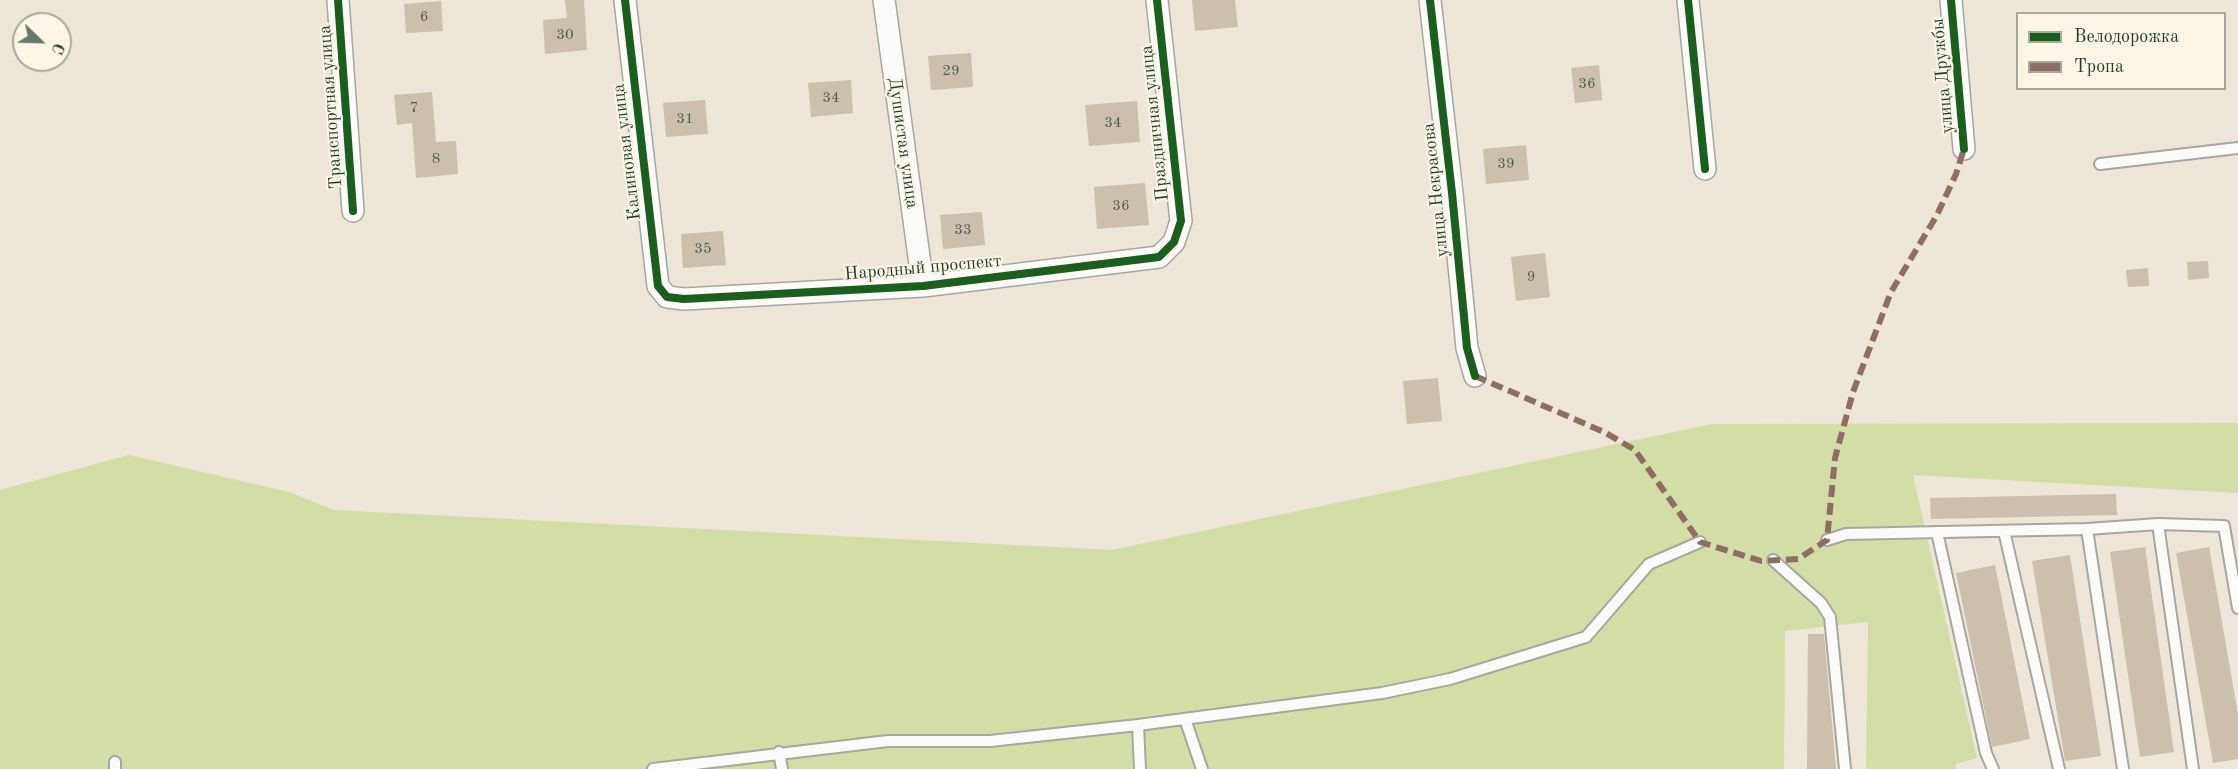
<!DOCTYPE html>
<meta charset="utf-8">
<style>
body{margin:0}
#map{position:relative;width:2238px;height:769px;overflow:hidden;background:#ede6d9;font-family:"Old Standard TT",serif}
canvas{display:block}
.legend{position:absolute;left:2016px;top:12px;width:210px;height:78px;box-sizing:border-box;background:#fcf5e5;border:2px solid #a4ab9e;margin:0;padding:8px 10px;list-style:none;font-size:18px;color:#1f3d34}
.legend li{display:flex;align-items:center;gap:12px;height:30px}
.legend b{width:30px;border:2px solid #a4ab9e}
.north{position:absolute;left:12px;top:12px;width:60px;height:60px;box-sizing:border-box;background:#fcf5e5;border:2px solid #a4ab9e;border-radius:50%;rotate:113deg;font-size:16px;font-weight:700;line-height:24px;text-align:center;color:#1f3d34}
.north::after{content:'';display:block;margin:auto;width:21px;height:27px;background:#67786e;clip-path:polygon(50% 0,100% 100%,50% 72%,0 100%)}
</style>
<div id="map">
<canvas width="2238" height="769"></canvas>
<ul class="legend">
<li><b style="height:8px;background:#1b5e20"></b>Велодорожка</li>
<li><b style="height:8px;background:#8d6e63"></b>Тропа</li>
</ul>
<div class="north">С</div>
</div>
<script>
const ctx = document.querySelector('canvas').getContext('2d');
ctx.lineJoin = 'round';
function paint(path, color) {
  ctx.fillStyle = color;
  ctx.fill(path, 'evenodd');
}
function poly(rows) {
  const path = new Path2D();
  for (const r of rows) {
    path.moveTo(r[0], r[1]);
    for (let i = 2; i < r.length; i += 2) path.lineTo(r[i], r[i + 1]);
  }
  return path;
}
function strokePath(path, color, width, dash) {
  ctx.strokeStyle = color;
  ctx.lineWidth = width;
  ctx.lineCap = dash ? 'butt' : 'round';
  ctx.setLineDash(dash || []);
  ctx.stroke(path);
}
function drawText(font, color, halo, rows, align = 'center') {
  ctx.font = font + ' "Old Standard TT",serif';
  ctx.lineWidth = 4.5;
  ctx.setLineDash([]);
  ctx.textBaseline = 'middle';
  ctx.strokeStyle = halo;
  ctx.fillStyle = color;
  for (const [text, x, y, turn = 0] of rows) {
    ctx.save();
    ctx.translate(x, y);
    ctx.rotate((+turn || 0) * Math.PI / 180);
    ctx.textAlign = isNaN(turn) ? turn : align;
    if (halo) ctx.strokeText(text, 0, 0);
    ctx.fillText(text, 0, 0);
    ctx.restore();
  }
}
const green = poly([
 [2238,423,2238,493,1913,475,1977,758,1956,764,1956,769,1866,769,1868,622,1785,631,1784,769,0,769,0,490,129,455,289,492,334,510,1112,550,1712,424]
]);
const building = poly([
 [565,0,584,0,587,50,545,54,543,20,567,18],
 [1192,0,1235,0,1238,27,1195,31],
 [441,1,443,31,406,33,404,4],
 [971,53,973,87,931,90,928,56],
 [1599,65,1602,100,1575,103,1571,68],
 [851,80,853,113,811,117,808,83],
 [432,92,436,142,456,141,458,174,416,178,412,123,397,125,394,95],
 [705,100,708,134,666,137,663,103],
 [1137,101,1140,142,1089,146,1085,105],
 [1526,145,1529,180,1486,184,1483,149],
 [1145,183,1149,225,1097,229,1094,187],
 [982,212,985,245,943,249,940,215],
 [723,231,726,265,683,268,681,234],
 [1545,253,1550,297,1516,301,1511,257],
 [2208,261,2209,278,2188,280,2187,262],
 [2148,268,2149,286,2128,287,2126,270],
 [1438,378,1442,421,1407,424,1403,381],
 [2116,494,2117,515,1931,519,1930,498],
 [2145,547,2174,752,2140,757,2110,552],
 [2209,547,2238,714,2238,759,2213,763,2176,553],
 [2070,555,2101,756,2065,761,2032,561],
 [1995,565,2030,739,1992,747,1956,573],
 [1808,634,1824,634,1836,769,1807,769]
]);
const service = poly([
 [2100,164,2238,148],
 [2158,524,2193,769],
 [2087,529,2123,769],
 [2004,531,2059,769],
 [1937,532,1986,753,1993,769],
 [1827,540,1846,534,2087,529,2158,524,2224,526,2238,608],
 [1773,560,1821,603,1830,617,1845,769],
 [1185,719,1202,769],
 [1138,725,1140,769],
 [779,752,782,769],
 [115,762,115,769],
 [653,769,888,741,990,741,1138,725,1382,693,1450,679,1586,637,1649,564,1700,542]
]);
const minor = poly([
 [338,0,353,211],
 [625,0,658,286,667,297,684,299,923,286,1159,257,1174,242,1181,221,1157,0],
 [884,0,923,286],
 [1430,0,1452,193,1467,348,1475,376],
 [1688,0,1705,169],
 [1951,0,1964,149]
]);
const quiet = poly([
 [1475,376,1604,432,1635,450,1700,542,1761,561,1798,559,1827,540,1835,458,1853,392,1891,292,1937,215,1956,174,1964,149]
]);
const cycleway = poly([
 [338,0,353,211],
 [625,0,658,286,667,297,684,299,923,286,1159,257,1174,242,1181,221,1157,0],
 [1430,0,1452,193,1467,348,1475,376],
 [1688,0,1705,169],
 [1951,0,1964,149]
]);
const numberNames = [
 ["6",424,17],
 ["30",565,35],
 ["29",951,71],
 ["36",1587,84],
 ["34",831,98],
 ["7",414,108],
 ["31",685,119],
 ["34",1113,123],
 ["8",436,159],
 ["39",1506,164],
 ["36",1121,206],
 ["33",963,230],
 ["35",703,249],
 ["9",1531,277]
];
const streetNames = [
 ["улица Дружбы",1943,76,-95],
 ["Транспортная улица",331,107,-94],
 ["Праздничная улица",1155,123,-96],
 ["Душистая улица",903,143,82],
 ["Калиновая улица",627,152,-97],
 ["улица Некрасова",1436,190,-96],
 ["Народный проспект",923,268,-5]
];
paint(green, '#d3dea6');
paint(building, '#ccbfad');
strokePath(service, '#a8a79f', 14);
strokePath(minor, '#a8a79f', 24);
strokePath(service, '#fcfbf9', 10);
strokePath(minor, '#fcfbf9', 21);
strokePath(quiet, '#8d6e63', 6, [12, 6]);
strokePath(cycleway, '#1b5e20', 8);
drawText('15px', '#4a5e52', null, numberNames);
drawText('18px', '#1f3d34', '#fcf5e5', streetNames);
</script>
